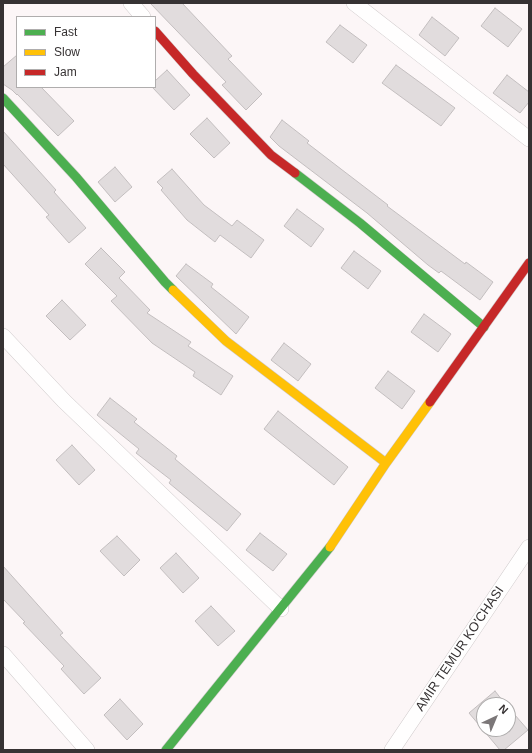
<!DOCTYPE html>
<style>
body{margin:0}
#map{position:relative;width:532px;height:753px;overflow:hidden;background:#fcf6f7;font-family:Helvetica,sans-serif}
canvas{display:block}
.frame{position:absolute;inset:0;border:4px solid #363233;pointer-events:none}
.legend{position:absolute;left:16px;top:16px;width:140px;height:72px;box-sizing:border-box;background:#fff;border:1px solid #afadad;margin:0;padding:5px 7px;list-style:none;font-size:12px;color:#363233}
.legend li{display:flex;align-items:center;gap:8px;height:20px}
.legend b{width:20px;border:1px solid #afadad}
.north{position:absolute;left:476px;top:697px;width:40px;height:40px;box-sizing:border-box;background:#fff;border:1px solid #afadad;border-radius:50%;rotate:44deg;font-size:11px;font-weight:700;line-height:16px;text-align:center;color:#363233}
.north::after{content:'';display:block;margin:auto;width:14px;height:18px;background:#7b7778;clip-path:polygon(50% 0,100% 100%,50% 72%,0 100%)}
</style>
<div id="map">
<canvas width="532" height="753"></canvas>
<div class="frame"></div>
<ul class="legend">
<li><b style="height:5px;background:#4caf50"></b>Fast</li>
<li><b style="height:5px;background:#ffc107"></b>Slow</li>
<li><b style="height:5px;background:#c62828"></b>Jam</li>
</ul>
<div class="north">N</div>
</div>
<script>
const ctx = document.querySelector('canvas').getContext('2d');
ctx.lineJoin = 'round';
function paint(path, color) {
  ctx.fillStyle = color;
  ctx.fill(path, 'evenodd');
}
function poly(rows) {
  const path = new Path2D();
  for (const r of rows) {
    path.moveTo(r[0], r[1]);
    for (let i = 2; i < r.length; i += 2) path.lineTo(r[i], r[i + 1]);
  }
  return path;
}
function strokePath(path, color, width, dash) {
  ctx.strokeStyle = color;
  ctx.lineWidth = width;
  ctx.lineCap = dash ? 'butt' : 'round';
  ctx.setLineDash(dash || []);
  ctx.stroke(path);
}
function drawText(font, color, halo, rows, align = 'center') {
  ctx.font = font + ' Helvetica,sans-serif';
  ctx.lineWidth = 3.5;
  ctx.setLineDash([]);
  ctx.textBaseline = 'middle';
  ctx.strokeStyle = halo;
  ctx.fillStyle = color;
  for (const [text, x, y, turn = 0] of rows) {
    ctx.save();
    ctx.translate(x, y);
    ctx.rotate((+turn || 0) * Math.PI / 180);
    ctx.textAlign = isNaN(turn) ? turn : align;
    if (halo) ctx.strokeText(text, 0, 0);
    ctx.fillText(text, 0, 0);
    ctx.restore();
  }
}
const building = poly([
 [150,3,182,3,232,56,228,59,262,94,246,110,222,85,226,82,150,3],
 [495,8,522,29,508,47,481,26,495,8],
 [432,17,459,38,445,56,419,35,432,17],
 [340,25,367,45,353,63,326,42,340,25],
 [17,55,17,87,41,87,74,121,58,136,17,94,17,95,12,90,3,84,3,67,17,55],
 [396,65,455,108,441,126,382,83,396,65],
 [167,70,190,95,174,110,152,87,155,87,155,81,167,70],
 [507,75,529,92,529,102,520,113,493,93,507,75],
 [207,118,230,143,214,158,190,134,207,118],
 [282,120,309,141,307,143,388,205,387,206,465,264,466,262,493,282,480,300,441,271,439,273,428,265,367,213,279,146,270,137,282,120],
 [3,131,56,190,54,192,86,228,69,243,46,217,49,215,3,164,3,131],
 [115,167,132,187,115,202,98,182,115,167],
 [172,169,204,205,232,226,237,220,264,240,251,258,220,235,215,242,187,220,161,190,163,188,157,182,172,169],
 [297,209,324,229,311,247,284,226,297,209],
 [101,248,125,272,119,278,150,310,147,313,191,342,188,346,233,376,221,395,193,376,195,372,152,343,111,301,117,296,85,264,101,248],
 [354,251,381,271,368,289,341,268,354,251],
 [186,264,213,284,211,287,249,317,236,334,176,276,186,264],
 [62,300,86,325,70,340,46,316,62,300],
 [424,314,451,334,438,352,411,332,424,314],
 [284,343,311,364,298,381,271,360,284,343],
 [388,371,415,391,402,409,375,388,388,371],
 [110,398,137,419,134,422,177,456,175,459,241,514,227,531,169,483,171,480,136,453,139,449,97,415,110,398],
 [278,411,348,467,334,485,264,429,278,411],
 [72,445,95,470,79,485,56,460,72,445],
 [260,533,287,554,273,571,246,550,260,533],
 [117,536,140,560,124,576,100,551,117,536],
 [176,553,199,578,183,593,160,568,176,553],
 [3,566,63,633,60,635,101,678,84,694,61,669,64,666,23,623,25,622,3,599,3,566],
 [211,606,235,631,218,646,195,621,211,606],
 [495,691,506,705,484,705,484,729,508,729,508,707,528,730,504,750,500,750,469,713,495,691],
 [120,699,143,724,127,740,104,715,120,699]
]);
const street = poly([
 [131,3,143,17],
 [354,3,529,139],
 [3,336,64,401,281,609],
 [3,654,87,750],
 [392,750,529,547]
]);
const fast = poly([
 [3,98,76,177,165,282,173,290],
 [295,173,360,223,484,327],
 [166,750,330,547]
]);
const slow = poly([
 [173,290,226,341,386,463],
 [330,547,386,463,430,402]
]);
const jam = poly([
 [155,31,193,74,271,155,295,173],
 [430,402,529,263]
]);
const streetNames = [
 ["AMIR TEMUR KO'CHASI",460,649,-56]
];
paint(building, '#e1dcdd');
strokePath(building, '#c3bebf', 1);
strokePath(street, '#cec9ca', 16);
strokePath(fast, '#cec9ca', 10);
strokePath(slow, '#cec9ca', 10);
strokePath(jam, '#cec9ca', 10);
strokePath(street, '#fffefe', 15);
strokePath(fast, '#4caf50', 9);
strokePath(slow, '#ffc107', 9);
strokePath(jam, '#c62828', 9);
drawText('13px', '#363233', '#fff', streetNames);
</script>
